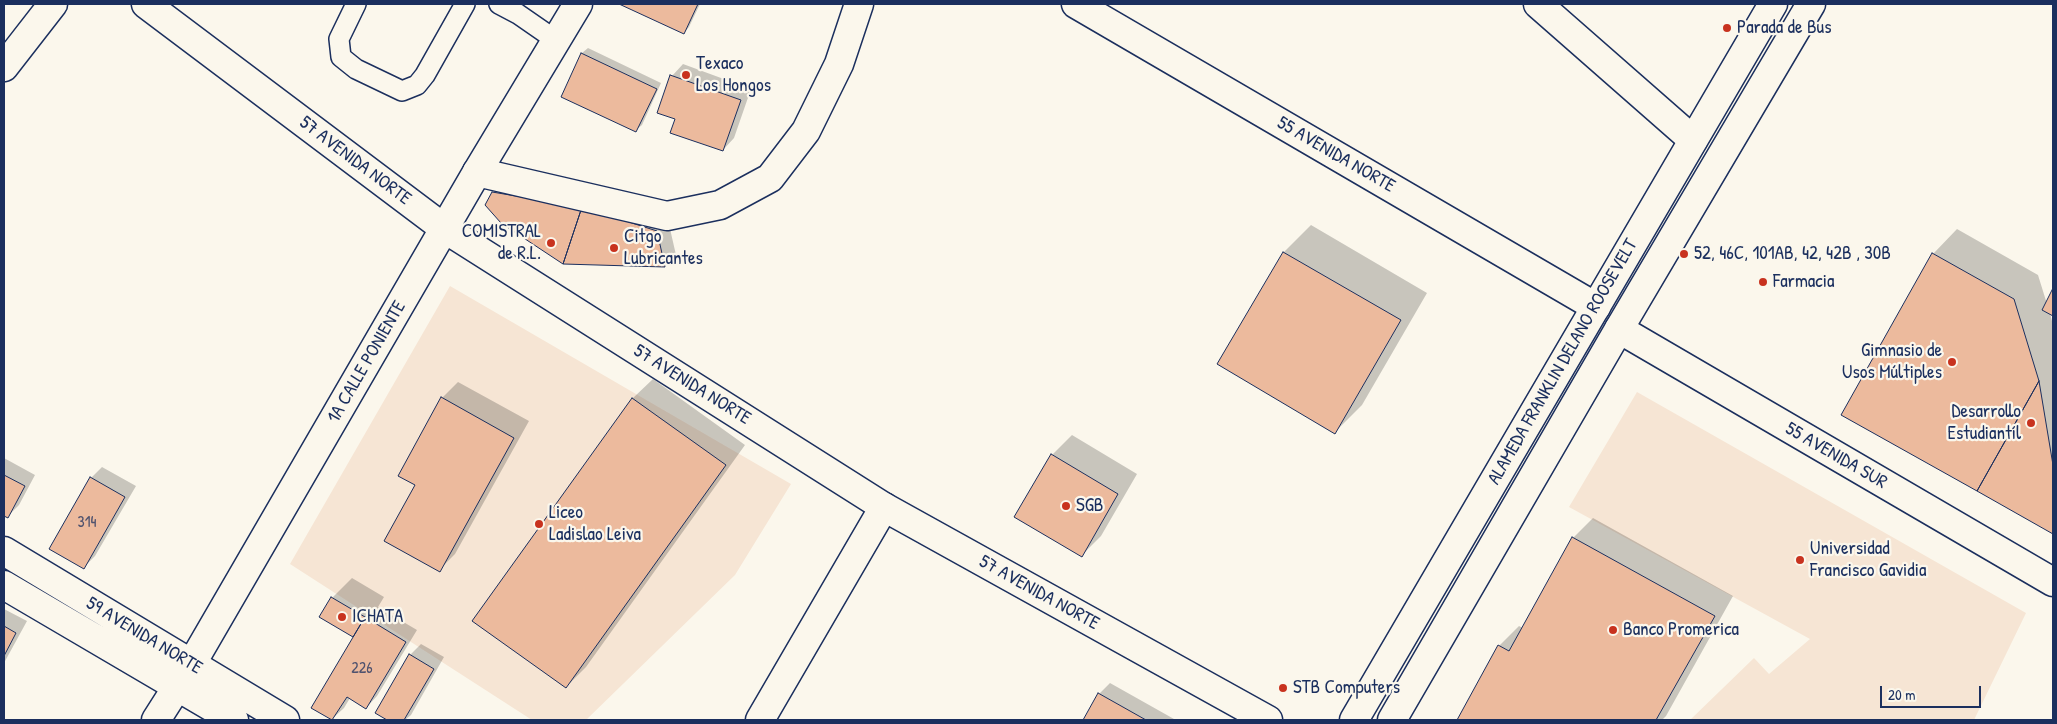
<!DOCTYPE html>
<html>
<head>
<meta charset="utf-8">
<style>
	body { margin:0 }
	#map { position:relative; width:2057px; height:724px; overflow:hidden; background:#fbf7ec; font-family:"Patrick Hand",sans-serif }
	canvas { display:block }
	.frame { position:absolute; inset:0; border:5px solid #1b2f5e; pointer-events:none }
	.scale { position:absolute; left:1880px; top:686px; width:101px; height:22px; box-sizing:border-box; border:2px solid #1b2f5e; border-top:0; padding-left:6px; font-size:15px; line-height:18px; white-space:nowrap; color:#1b2f5e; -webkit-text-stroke:4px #fbf7ec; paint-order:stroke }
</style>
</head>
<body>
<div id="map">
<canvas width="2057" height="724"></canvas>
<div class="frame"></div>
<div class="scale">20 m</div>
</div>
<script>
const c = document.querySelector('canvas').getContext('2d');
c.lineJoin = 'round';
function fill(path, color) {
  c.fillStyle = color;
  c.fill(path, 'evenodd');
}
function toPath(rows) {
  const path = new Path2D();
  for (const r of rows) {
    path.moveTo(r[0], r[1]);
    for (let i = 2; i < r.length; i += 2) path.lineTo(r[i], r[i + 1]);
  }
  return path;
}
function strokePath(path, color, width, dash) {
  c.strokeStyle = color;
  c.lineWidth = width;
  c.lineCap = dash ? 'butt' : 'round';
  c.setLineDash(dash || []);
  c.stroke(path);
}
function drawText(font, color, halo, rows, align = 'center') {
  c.font = font + ' "Patrick Hand",sans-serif';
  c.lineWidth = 4.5;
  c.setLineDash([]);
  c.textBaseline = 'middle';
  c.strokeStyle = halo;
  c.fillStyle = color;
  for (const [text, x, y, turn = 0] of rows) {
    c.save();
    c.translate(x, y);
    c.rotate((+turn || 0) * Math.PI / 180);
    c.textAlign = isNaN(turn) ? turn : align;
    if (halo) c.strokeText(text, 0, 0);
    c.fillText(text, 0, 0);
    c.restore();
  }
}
const built = toPath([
	[450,286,791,484,735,575,586,720,532,720,290,564],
	[1637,392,2026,613,1974,720,1690,720,1754,658,1769,674,1810,639,1569,507]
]);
const shadow = toPath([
	[622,4,700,4,689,27,684,33],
	[588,48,661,83,642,125,636,130,562,96,582,53],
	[683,64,751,89,734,138,723,150,677,118,672,76],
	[505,181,668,220,676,255,665,266,493,193],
	[1311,225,1427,293,1362,405,1335,432,1219,364,1284,252],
	[1957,229,2038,275,2047,304,2053,290,2053,315,2050,313,2053,325,2053,532,1843,415,1933,254],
	[653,379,745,445,586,667,566,687,474,620,633,398],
	[458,382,529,421,455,554,439,570,417,484,442,398],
	[1072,435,1137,474,1101,536,1082,555,1052,455],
	[4,458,35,475,19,505,7,517,4,515],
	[102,467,136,486,95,556,84,567,91,478],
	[1593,518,1733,596,1666,716,1662,720,1458,720,1499,646,1519,626,1523,628,1573,538],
	[352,578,384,597,378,607,417,630,377,696,366,708,350,698,344,708,332,719,313,708,355,637,321,617,332,598],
	[4,609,27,621,4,663],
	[421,644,444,657,411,715,405,720,389,720,376,713,410,655],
	[1110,683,1174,719,1174,720,1084,720,1099,694]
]);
const building = toPath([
	[619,4,698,4,684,34,619,4],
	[581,53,657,89,636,132,561,97,581,53],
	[670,75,741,100,723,151,670,133,675,119,657,113,670,75],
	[492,192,582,207,563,264,501,223,485,205,492,192],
	[582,207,657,231,665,267,563,264,582,207],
	[1283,252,1401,320,1335,434,1217,364,1283,252],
	[1932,253,2014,299,2039,381,1977,491,1841,415,1932,253],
	[2053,288,2053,316,2042,310,2053,288],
	[2039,381,2053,465,2053,534,1977,491,2039,381],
	[441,397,514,438,440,572,384,541,415,485,398,476,441,397],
	[632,398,726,465,566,688,472,621,632,398],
	[1051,454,1118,494,1082,557,1014,517,1051,454],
	[4,475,25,486,8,518,4,516,4,475],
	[90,477,125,497,84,569,49,549,90,477],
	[1572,537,1715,616,1656,720,1457,720,1498,645,1509,651,1572,537],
	[331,597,365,617,353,637,319,617,331,597],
	[365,617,406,642,366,709,347,697,332,720,311,708,365,617],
	[4,626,16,633,4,656,4,626],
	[409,654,434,669,404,720,387,720,375,713,409,654],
	[1098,693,1146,720,1083,720,1098,693]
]);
const lane = toPath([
	[356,4,339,39,341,57,356,69,402,91,417,85,425,75,465,4],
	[499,4,518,14,557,41]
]);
const street = toPath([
	[1076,4,1596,307],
	[1538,4,1693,140],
	[4,67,53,4],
	[477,172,667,216,720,205,770,178,806,131,839,64,859,4],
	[1619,329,2053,582],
	[760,720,884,507]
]);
const secondary = toPath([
	[146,4,445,229,884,507,1268,720],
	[4,551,285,720],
	[4,585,234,720],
	[156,720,191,665,477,172,578,4],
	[1354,720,1773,4],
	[1392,720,1619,329,1811,4]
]);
const markers = [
	[1727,28,5,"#c8321e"],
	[686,75,5,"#c8321e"],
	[551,243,5,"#c8321e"],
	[614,248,5,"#c8321e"],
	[1684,254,5,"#c8321e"],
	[1763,282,5,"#c8321e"],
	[1952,362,5,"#c8321e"],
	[2031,423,5,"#c8321e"],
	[1066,506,5,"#c8321e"],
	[539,524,5,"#c8321e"],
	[1800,560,5,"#c8321e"],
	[342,617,5,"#c8321e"],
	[1613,630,5,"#c8321e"],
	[1283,688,5,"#c8321e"]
];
const numberNames = [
	["314",87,523],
	["226",362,669]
];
const poiNames = [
	["Parada de Bus",1737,28],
	["Texaco",696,64],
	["Los Hongos",696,86],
	["COMISTRAL",541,232,"right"],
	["de R.L.",541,254,"right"],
	["Citgo",624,237],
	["Lubricantes",624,259],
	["52, 46C, 101AB, 42, 42B , 30B",1694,254],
	["Farmacia",1773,282],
	["Gimnasio de",1942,351,"right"],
	["Usos Múltiples",1942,373,"right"],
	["Desarrollo",2021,412,"right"],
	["Estudiantíl",2021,434,"right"],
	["SGB",1076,506],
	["Liceo",549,513],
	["Ladislao Leiva",549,535],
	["Universidad",1810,549],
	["Francisco Gavidia",1810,571],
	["ICHATA",352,617],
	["Banco Promerica",1623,630],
	["STB Computers",1293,688]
];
const streetNames = [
	["55 AVENIDA NORTE",1336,155,30],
	["57 AVENIDA NORTE",355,161,37],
	["1A CALLE PONIENTE",367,362,-60],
	["ALAMEDA FRANKLIN DELANO ROOSEVELT",1563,362,-60],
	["57 AVENIDA NORTE",692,385,32],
	["55 AVENIDA SUR",1836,456,30],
	["57 AVENIDA NORTE",1039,593,29],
	["59 AVENIDA NORTE",144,636,31]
];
fill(built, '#f6e5d4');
fill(shadow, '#0003');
fill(building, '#ecba9d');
strokePath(building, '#1b2f5e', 1);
strokePath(lane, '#1b2f5e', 22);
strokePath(street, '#1b2f5e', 31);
strokePath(secondary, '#1b2f5e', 31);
strokePath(lane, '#fbf7ec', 19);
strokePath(street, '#fbf7ec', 28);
strokePath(secondary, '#fbf7ec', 28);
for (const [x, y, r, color] of markers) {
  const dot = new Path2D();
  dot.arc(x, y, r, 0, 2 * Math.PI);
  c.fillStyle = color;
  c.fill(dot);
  strokePath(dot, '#fbf7ec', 2);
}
drawText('16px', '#4f526e', null, numberNames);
drawText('19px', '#1b2f5e', '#fbf7ec', poiNames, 'left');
drawText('19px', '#1b2f5e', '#fbf7ec', streetNames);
</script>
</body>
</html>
